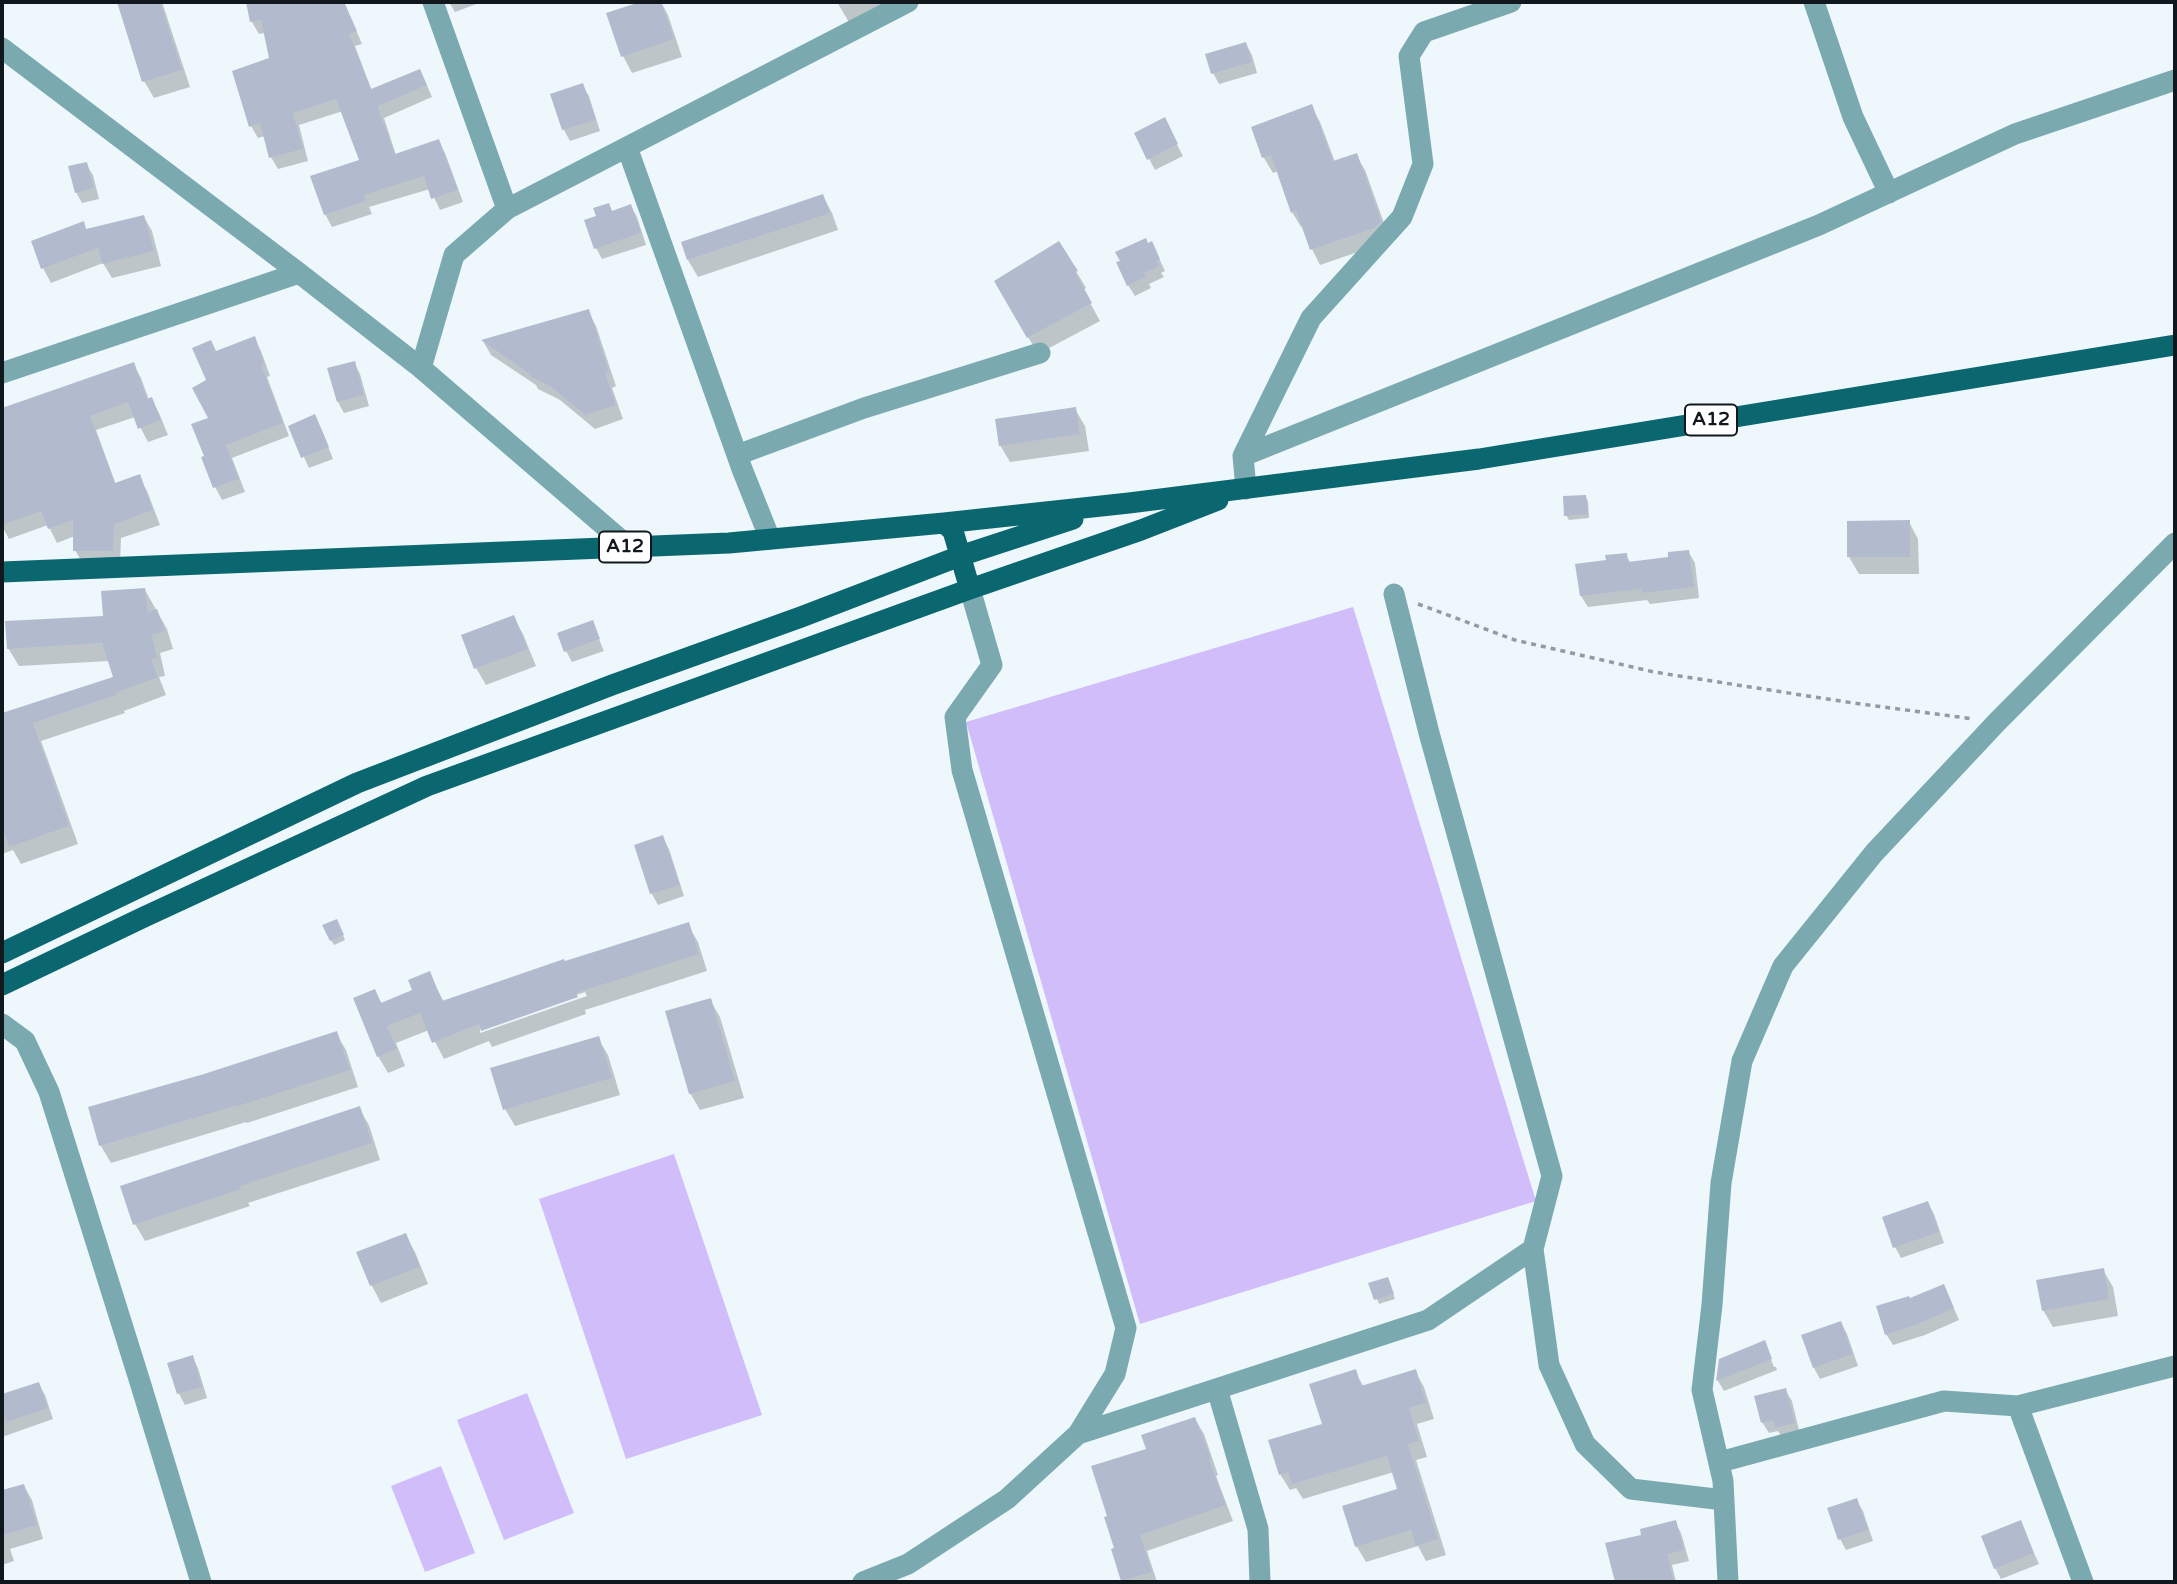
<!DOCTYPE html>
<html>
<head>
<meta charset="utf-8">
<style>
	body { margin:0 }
	#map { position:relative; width:2177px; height:1584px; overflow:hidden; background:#eef7fc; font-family:"Varela Round",sans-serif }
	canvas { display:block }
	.frame { position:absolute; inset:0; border:4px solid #11181d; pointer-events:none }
</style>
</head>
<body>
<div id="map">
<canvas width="2177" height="1584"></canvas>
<div class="frame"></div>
</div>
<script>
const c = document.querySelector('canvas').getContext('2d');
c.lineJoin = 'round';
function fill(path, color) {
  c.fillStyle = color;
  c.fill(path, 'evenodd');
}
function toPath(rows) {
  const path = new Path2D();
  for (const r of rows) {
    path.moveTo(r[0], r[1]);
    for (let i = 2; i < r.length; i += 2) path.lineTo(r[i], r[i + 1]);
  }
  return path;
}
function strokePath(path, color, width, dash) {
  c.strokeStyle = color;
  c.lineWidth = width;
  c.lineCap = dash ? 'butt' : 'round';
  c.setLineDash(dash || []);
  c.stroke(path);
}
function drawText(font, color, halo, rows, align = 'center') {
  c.font = font + ' "Varela Round",sans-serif';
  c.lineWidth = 5;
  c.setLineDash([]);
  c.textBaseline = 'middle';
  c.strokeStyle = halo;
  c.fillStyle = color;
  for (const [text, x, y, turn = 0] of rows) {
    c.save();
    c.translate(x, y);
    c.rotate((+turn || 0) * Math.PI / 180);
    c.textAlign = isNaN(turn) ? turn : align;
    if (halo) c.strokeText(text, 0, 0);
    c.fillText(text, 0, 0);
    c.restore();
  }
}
const green = toPath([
	[1353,607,1536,1201,1140,1324,966,722],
	[674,1154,762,1415,626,1459,539,1199],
	[527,1393,574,1513,504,1540,457,1420],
	[441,1466,475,1553,425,1572,391,1486]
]);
const shadow = toPath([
	[118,2,162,2,190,87,154,98,144,81],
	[258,2,344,2,362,44,355,46,372,91,426,83,432,97,384,118,396,155,438,141,445,153,463,202,440,210,430,189,369,207,372,214,332,227,325,214,361,161,343,111,299,125,308,161,278,169,271,157,265,136,258,138,251,126,271,59,265,33,259,34,252,22,248,4],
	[449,2,482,2,455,12],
	[645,2,661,2,668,15,682,57,632,73,623,56,608,14],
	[837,2,888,2,850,24],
	[1246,44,1252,55,1257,73,1219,84,1213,73],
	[582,85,589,96,600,131,570,141,564,130,553,95],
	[1311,106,1320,122,1335,162,1356,155,1365,170,1389,237,1384,243,1320,265,1312,249,1304,226,1301,227,1292,212,1278,171,1273,173,1264,158,1253,128],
	[1170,131,1183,156,1155,170,1136,134],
	[86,164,93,175,99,199,82,203,76,192],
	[823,196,832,213,838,230,698,277,688,260,683,243],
	[631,206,637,217,646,245,602,259,596,248,612,212],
	[144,217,152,231,161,266,112,278,103,263,51,283,43,268,33,242],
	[1157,254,1165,271,1161,273,1164,277,1149,284,1151,288,1135,296,1128,285],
	[1076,271,1086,288,1083,290,1100,321,1038,354,996,282],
	[588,311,596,326,616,386,612,388,623,419,595,429,560,400,538,389,536,385,491,355,483,341],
	[254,338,261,351,270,376,267,377,289,436,232,458,245,492,222,500,215,487,206,457,210,419,208,381,216,352],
	[354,363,360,374,369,406,344,413,338,402],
	[133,364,141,378,149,400,151,399,159,413,168,435,148,442,135,417,96,430,116,485,139,477,147,491,160,525,121,538,120,565,83,564,75,550,75,536,57,543,48,525,9,539,2,526,2,410],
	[1075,409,1085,426,1089,451,1010,462,1000,445],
	[290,427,321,428,333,459,309,468],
	[1585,496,1588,501,1589,518,1569,520,1566,515],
	[1909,522,1918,539,1919,574,1859,574,1849,557],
	[1688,551,1695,563,1699,598,1650,604,1647,600,1588,607,1581,596,1577,566,1608,562,1626,555,1631,564,1670,559],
	[145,590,167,629,173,649,160,653,165,676,159,677,166,695,124,711,125,713,41,741,78,844,21,864,13,850,2,854,2,715,115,678,109,661,19,666,8,648,105,618],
	[513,617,523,634,536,666,486,685,476,668],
	[592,623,604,651,572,662,566,651],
	[663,838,669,849,684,896,658,905,652,894,636,846],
	[688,925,698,942,707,971,585,1010,586,1014,492,1047,489,1041,444,1059,429,1030,396,1043,405,1066,388,1073,378,1056,375,991,382,1004,415,991,429,973,444,1002],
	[585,992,587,996,480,1033,480,1029],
	[339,926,345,940,334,945,331,940],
	[710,1000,720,1017,744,1098,700,1110,690,1093],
	[336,1033,346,1050,358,1087,247,1123,246,1122,111,1163,101,1146,90,1108,204,1075],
	[598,1038,608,1055,620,1095,515,1126,505,1109],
	[359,1108,369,1125,380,1160,248,1203,250,1206,145,1241,135,1224],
	[1928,1203,1934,1214,1944,1243,1901,1258,1895,1247],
	[405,1235,415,1252,428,1284,381,1303,372,1286,359,1253],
	[2103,1270,2113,1287,2118,1316,2053,1327,2043,1310],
	[1371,1284,1390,1284,1395,1299,1379,1304],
	[1949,1297,1959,1320,1925,1335,1893,1345,1886,1334,1910,1300],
	[1841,1323,1847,1334,1858,1366,1820,1379,1814,1368,1803,1336],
	[1764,1342,1774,1367,1776,1367,1777,1370,1724,1391,1718,1381,1720,1360],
	[192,1357,198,1368,207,1398,185,1405,179,1394,169,1364],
	[1415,1371,1424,1387,1434,1419,1417,1424,1427,1457,1416,1460,1446,1555,1426,1561,1418,1546,1366,1562,1357,1547,1344,1507,1399,1490,1394,1472,1303,1499,1296,1488,1290,1490,1280,1474,1324,1425,1355,1372,1364,1387],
	[39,1384,45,1395,53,1419,2,1437,2,1396],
	[1785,1390,1792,1401,1800,1434,1783,1439,1778,1431,1769,1433,1762,1422],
	[1195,1419,1204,1434,1218,1475,1216,1476,1233,1521,1147,1551,1157,1582,1124,1582,1113,1550,1116,1549,1148,1450],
	[24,1486,32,1500,43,1539,10,1549,14,1561,2,1565,4,1582,2,1582,2,1492],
	[1856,1500,1863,1511,1873,1541,1846,1550,1840,1539],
	[1675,1522,1681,1533,1689,1561,1672,1565,1676,1582,1619,1582,1615,1576,1643,1536],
	[2020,1522,2039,1564,2001,1579,1995,1568]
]);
const building = toPath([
	[117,2,160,2,182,70,142,82],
	[246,2,344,2,357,31,349,34,371,89,420,69,427,85,378,106,378,108,395,154,439,139,458,190,431,199,424,176,364,195,366,201,324,215,310,176,359,160,336,99,293,113,303,149,269,158,260,123,249,127,232,71,269,58,261,20,250,22],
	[640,2,661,2,674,39,621,57,606,13],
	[1246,42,1252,62,1211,74,1205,54],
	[583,83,596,120,562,130,550,94],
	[1312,104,1333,161,1357,153,1381,221,1375,228,1310,250,1296,210,1291,213,1271,155,1262,158,1251,127],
	[1165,117,1178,144,1147,160,1134,133],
	[87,162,94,188,75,193,68,166],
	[823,194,830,213,687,260,681,242],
	[609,203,612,211,631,204,641,233,594,249,584,220,596,216,593,208],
	[144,215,154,251,102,264,98,248,41,269,31,241,84,221,86,229],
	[1146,238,1148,243,1152,241,1160,259,1157,261,1159,266,1144,273,1146,277,1127,286,1116,262,1120,261,1115,252],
	[1059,241,1078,271,1075,272,1092,303,1027,338,994,281],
	[589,309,609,372,605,373,616,405,585,415,550,386,528,375,530,374,481,340],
	[255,336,264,363,261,364,283,423,226,445,239,479,213,488,201,457,204,456,191,424,208,418,192,388,206,380,192,348,211,340,216,351],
	[355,361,364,395,337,402,327,368],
	[134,362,147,399,152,397,161,420,138,429,128,402,90,416,115,483,140,474,153,510,114,524,113,551,73,551,73,520,48,529,41,511,2,525,2,408],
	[1076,407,1080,434,999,446,995,419],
	[315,414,329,447,301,458,288,426],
	[1586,495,1588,514,1564,516,1563,496],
	[1910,520,1910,557,1847,557,1847,521],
	[1689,550,1694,587,1642,593,1641,589,1580,596,1575,564,1606,560,1605,555,1627,553,1628,562,1668,557,1668,552],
	[145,588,148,612,157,609,165,631,152,635,157,658,151,659,158,677,115,693,116,695,33,723,69,826,9,847,2,826,2,713,113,677,102,643,7,649,5,621,103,616,101,591],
	[514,615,528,649,474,669,461,635],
	[593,620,600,639,564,652,557,633],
	[663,835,680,885,650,894,634,845],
	[337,919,344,935,330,941,322,925],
	[689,922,699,954,576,993,578,997,481,1031,479,1024,432,1043,420,1013,387,1026,397,1049,377,1057,353,998,375,989,381,1003,412,990,408,980,430,971,442,1001,564,959,565,961],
	[711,998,735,1081,689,1094,665,1011],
	[337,1031,350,1070,235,1107,235,1106,99,1146,88,1107,204,1074],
	[599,1036,612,1078,503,1110,490,1068],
	[360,1106,372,1143,240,1186,241,1189,133,1225,120,1186],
	[1928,1201,1939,1232,1893,1248,1882,1217],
	[406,1233,420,1267,370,1286,356,1252],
	[2104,1268,2109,1299,2042,1311,2036,1280],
	[1388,1277,1394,1294,1374,1300,1368,1283],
	[1944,1284,1954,1308,1918,1324,1885,1335,1876,1306,1909,1296,1910,1298],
	[1841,1321,1853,1354,1813,1368,1801,1335],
	[1765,1340,1772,1359,1716,1381,1719,1359],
	[193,1355,202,1387,177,1394,167,1363],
	[1356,1369,1361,1386,1416,1369,1426,1403,1409,1408,1419,1441,1408,1444,1438,1539,1416,1546,1411,1530,1355,1547,1342,1506,1397,1489,1387,1456,1292,1484,1288,1472,1279,1475,1268,1440,1322,1424,1309,1384],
	[39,1382,48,1408,6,1422,2,1409,2,1394],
	[1786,1388,1795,1423,1775,1428,1773,1420,1761,1423,1754,1396],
	[1195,1417,1211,1459,1209,1460,1226,1505,1140,1535,1152,1572,1121,1581,1111,1549,1114,1548,1104,1517,1107,1516,1091,1466,1146,1449,1141,1435],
	[24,1484,37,1525,2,1535,2,1490],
	[1857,1498,1868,1530,1838,1540,1827,1508],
	[1676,1520,1684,1550,1667,1554,1674,1582,1615,1582,1605,1543,1641,1535,1640,1529],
	[2021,1520,2034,1553,1994,1569,1981,1536]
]);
const path = toPath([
	[1418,604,1515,640,1654,672,1853,703,1974,719]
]);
const minor = toPath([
	[433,2,507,209],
	[1814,2,1853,117,1889,193],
	[2,48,299,273,421,368,629,547],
	[627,147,742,469,770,539],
	[421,368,454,255,507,209,908,2],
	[2,373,299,273],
	[737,455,864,408,1040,353],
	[1243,456,1311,318,1402,217,1423,164,1409,56,1424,32,1511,2],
	[1246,489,1243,456,1819,225,2015,134,2175,80],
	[1394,594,1429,733,1552,1176,1533,1249,1549,1365,1585,1444,1631,1489,1724,1500],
	[2,1024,25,1041,49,1092,140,1382,201,1582],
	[1217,1389,1258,1529,1260,1582],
	[2018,1406,2083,1582],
	[1078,1434,1428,1320,1533,1249],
	[1720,1462,1944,1401,2018,1406,2175,1366],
	[863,1582,908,1564,1007,1499,1078,1434,1115,1374,1126,1328,962,770,955,717,992,665,970,589],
	[1728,1582,1723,1481,1702,1390,1712,1305,1721,1183,1742,1061,1783,966,1874,853,1997,722,2175,543]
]);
const major = toPath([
	[944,523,953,531,970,589],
	[2,572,729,543,944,523,1129,503,1479,459,2175,345],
	[2,953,357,783,612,685,801,617,960,556,1073,519],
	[2,985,144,917,427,786,970,589,1141,530,1218,500]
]);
const shields = [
	[1711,420,52],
	[625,547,52]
];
const shieldNames = [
	["A12",1711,420],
	["A12",625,547]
];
fill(green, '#d0bdfa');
fill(shadow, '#0003');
fill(building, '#b2bbce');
strokePath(path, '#939ba0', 3.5, [5, 5]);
strokePath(minor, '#7aaaaf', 21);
strokePath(major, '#0b676f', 21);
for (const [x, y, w] of shields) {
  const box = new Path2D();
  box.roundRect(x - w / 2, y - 15.5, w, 31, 5);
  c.fillStyle = '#fff';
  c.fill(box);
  strokePath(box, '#11181d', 2);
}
drawText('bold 19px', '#11181d', null, shieldNames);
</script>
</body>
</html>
